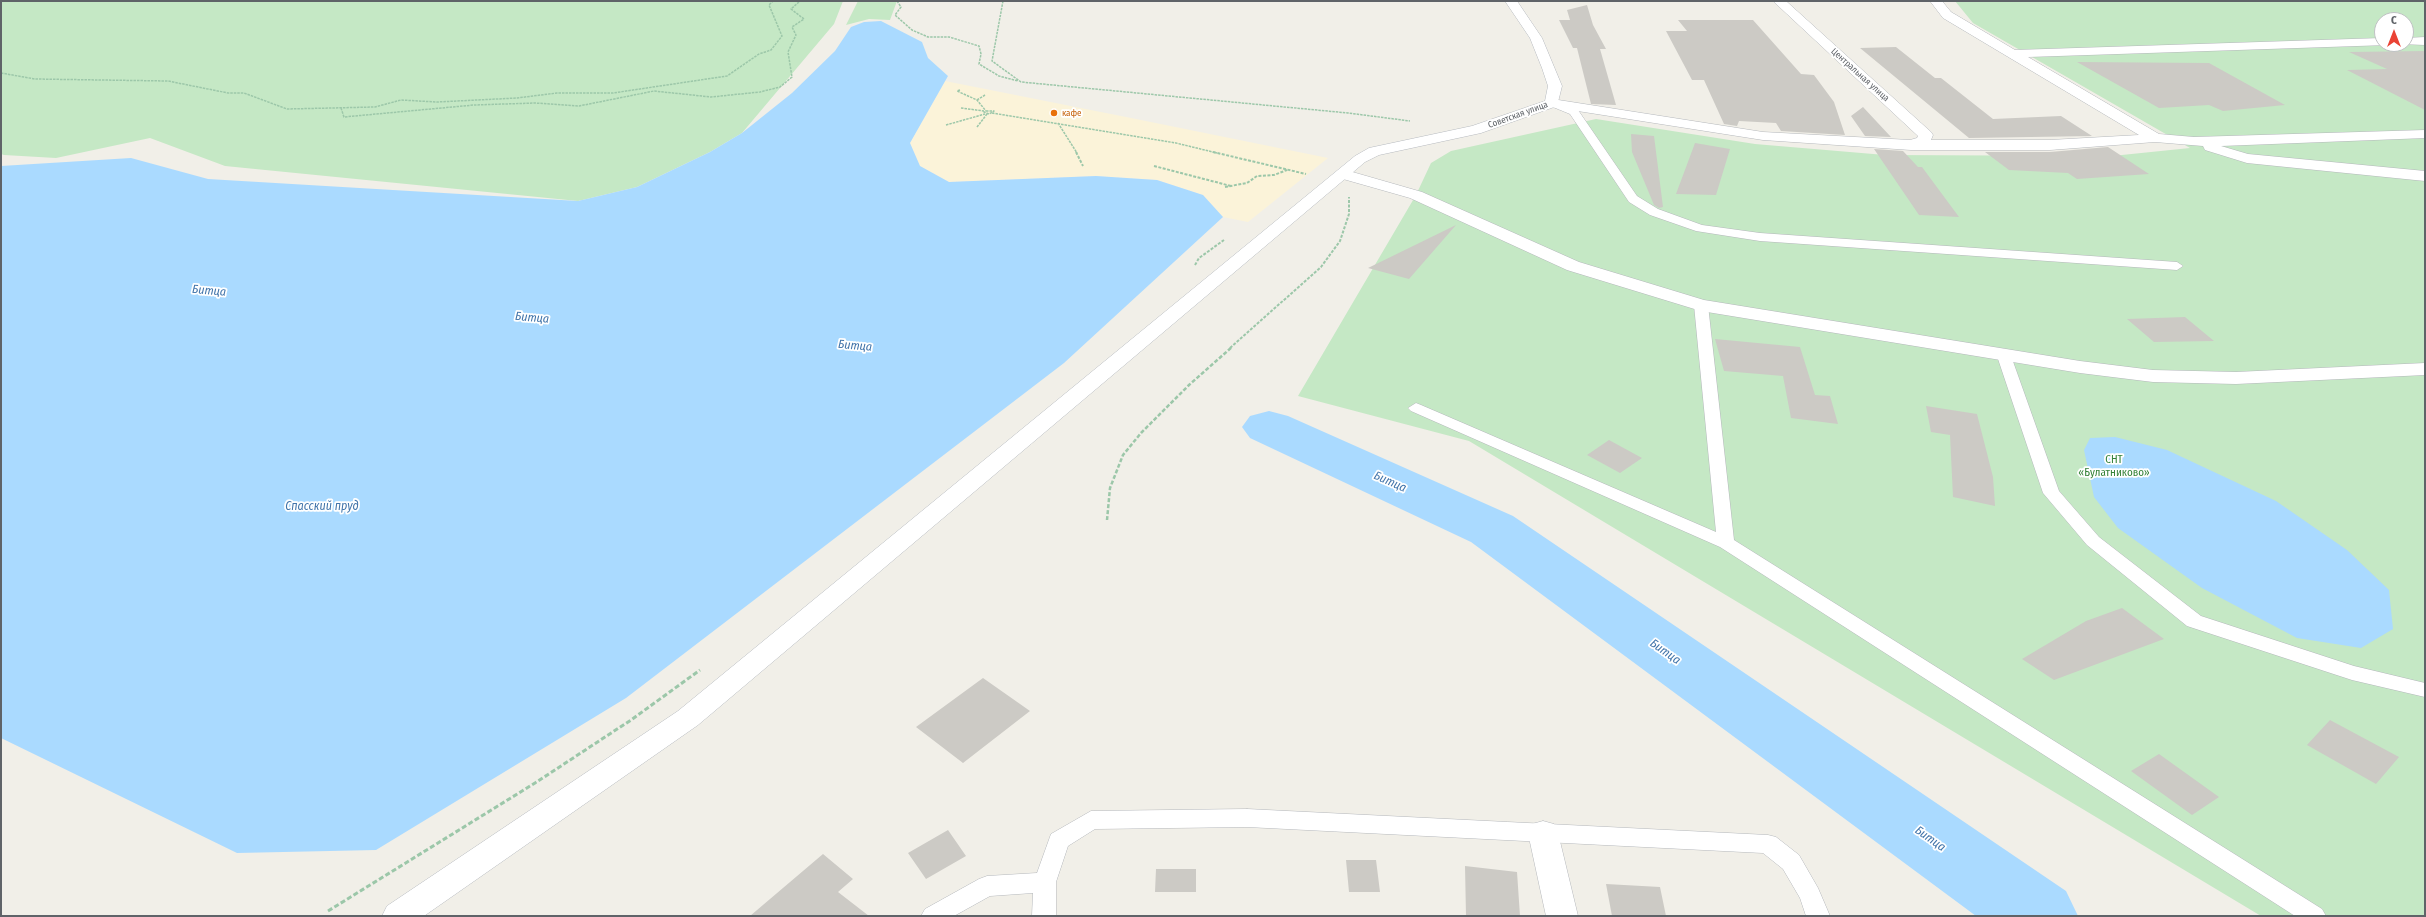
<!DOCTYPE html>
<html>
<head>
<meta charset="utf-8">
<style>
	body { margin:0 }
	#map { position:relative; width:2426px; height:917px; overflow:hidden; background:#f1efe8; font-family:"Fira Sans Condensed",sans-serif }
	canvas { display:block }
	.frame { position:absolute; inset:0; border:2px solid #5f6368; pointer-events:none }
	.north { position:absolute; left:2374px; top:12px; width:40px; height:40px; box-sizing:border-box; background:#fff; border:1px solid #bfc1c3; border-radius:50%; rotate:0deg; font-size:11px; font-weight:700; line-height:16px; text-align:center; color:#5f6368 }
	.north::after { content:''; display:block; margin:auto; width:14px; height:18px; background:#ea4335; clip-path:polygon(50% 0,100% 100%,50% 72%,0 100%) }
</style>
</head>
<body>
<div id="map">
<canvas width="2426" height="917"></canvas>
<div class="frame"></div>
<div class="north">С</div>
</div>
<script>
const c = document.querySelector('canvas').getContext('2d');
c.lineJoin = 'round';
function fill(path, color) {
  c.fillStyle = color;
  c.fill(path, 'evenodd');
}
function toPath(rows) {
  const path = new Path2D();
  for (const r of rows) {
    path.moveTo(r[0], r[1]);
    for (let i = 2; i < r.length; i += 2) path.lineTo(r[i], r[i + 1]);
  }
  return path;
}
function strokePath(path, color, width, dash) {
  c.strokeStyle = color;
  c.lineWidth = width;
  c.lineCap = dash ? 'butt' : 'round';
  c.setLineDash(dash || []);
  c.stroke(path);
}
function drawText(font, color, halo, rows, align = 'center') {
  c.font = font + ' "Fira Sans Condensed",sans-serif';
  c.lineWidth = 3.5;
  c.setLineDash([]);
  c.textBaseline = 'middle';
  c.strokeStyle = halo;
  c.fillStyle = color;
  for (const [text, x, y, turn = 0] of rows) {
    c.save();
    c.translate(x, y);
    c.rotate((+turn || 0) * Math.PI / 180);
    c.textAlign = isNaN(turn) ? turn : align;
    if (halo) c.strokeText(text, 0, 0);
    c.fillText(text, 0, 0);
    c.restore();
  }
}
const green = toPath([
	[1,1,843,1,834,24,742,133,710,152,637,187,578,201,225,166,150,138,56,158,4,155,1,154],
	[858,1,897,1,890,20,869,19,846,25],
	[1955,1,2425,1,2425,916,2261,916,1469,441,1298,396,1416,195,1431,163,1451,151,1596,119,1755,144,1885,155,2112,156,2190,148,1973,23],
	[2382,20,2406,20,2406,44,2382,44]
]);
const sand = toPath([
	[945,81,1136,119,1328,158,1248,222,1223,217,1203,195,1157,180,1096,176,949,182,920,166,910,143]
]);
const water = toPath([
	[881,21,922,42,928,58,948,76,910,143,920,166,949,182,1096,176,1157,180,1203,195,1223,217,1064,363,626,698,376,850,237,853,1,738,1,166,131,158,208,179,578,201,637,187,710,152,742,133,792,93,835,51,851,27,864,22],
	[2115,437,2167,450,2276,501,2347,550,2389,590,2393,629,2361,648,2297,638,2202,588,2118,528,2094,497,2084,450,2090,438]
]);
const river = toPath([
	[1269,411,1288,416,1513,516,2066,891,2078,916,1976,916,1471,542,1250,438,1242,427,1250,416,1269,411]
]);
const building = toPath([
	[1587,5,1593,25,1606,49,1600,49,1616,105,1591,104,1577,48,1573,48,1559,20,1570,20,1567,10],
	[1678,20,1753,20,1801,74,1814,75,1834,102,1845,135,1781,131,1776,123,1739,121,1737,126,1724,124,1704,80,1692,80,1666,31,1687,31],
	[1896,47,1935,78,1941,78,1993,119,2061,116,2092,136,1969,138,1860,48],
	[2425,51,2425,110,2347,70,2387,69,2349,52],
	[2077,62,2209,63,2285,105,2223,111,2209,105,2159,108],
	[1863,107,1891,137,1865,136,1851,116],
	[1631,134,1654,136,1663,207,1659,208,1654,205,1632,152],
	[1695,143,1730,149,1716,195,1676,194],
	[2108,147,2149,174,2077,179,2068,173,2009,170,1985,152,2050,152],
	[1874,149,1903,151,1918,167,1922,167,1959,217,1919,215],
	[1456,225,1409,279,1368,268],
	[2185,317,2214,341,2154,342,2127,319],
	[1715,339,1800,347,1815,395,1830,396,1838,424,1791,418,1783,376,1724,371],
	[1926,406,1977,414,1993,477,1995,506,1953,497,1950,435,1931,432],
	[1609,440,1642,458,1620,473,1587,455],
	[2122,608,2164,639,2054,680,2022,659,2086,621],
	[983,678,1030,711,963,763,916,727],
	[2330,720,2399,757,2376,784,2307,745],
	[2159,754,2219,797,2192,815,2131,771],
	[948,830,966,856,926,879,908,853],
	[823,854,853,879,838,892,869,916,750,916],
	[1346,860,1376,860,1380,892,1349,892],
	[1465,866,1517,872,1520,916,1466,916],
	[1156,869,1196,869,1196,892,1155,892],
	[1606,884,1660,887,1666,916,1612,916]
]);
const pathFar3 = toPath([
	[897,1,901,7,895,15,912,30,928,37,949,37,979,46,981,54,979,64,999,76,1018,81],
	[1003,1,992,61,1021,82,1348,113,1410,121],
	[1,73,35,79,168,81,228,93,244,93,287,109,375,107,401,100,437,102,517,98,557,93,613,93,727,76,759,54,771,50,782,36,769,5,773,1],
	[960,90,957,91,977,100,986,111],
	[977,100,985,95],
	[341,108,344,117,474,105,535,103,579,106,654,91,711,97,760,92,780,87,792,77,788,52,796,35,792,27,804,19,791,9,800,1],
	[961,108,984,111],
	[986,111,994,111,989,114,984,112,986,111],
	[992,113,1176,143,1217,153],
	[1058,123,1077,153],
	[946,125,985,114],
	[977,127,987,114]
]);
const pathFar2 = toPath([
	[1076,152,1083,166],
	[1213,152,1306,174],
	[1154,166,1231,186],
	[1225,187,1247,183,1257,176,1274,175,1287,170],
	[1195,265,1199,258,1224,240],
	[1230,348,1321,267,1340,241,1349,214,1349,197]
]);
const pathFar1 = toPath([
	[1107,520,1110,488,1123,455,1141,433,1189,385,1232,347]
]);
const path = toPath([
	[328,911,535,783,631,720,700,670]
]);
const lane = toPath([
	[1552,100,1578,110,1637,196,1658,209,1702,225,1760,233,2177,262,2183,266,2177,270,1760,241,1696,231,1650,215,1629,202,1570,114,1548,105,1547,103,1552,100],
	[1701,301,1708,305,1734,540,2322,909,2326,916,2295,916,1720,547,1411,411,1408,408,1416,403,1421,405,1716,532,1694,305,1701,301],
	[2003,349,2010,353,2059,491,2099,537,2201,616,2354,666,2425,683,2425,697,2352,680,2187,626,2087,545,2043,493,1996,353,2003,349],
	[1247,809,1768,835,1776,837,1799,855,1818,888,1830,916,1806,916,1800,898,1783,869,1763,853,1247,827,1095,829,1068,846,1056,882,1056,916,1032,916,1033,893,990,896,954,916,921,916,925,909,979,879,987,876,1037,873,1051,834,1091,811,1247,809]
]);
const street = toPath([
	[1773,1,1786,1,1931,132,1933,135,1931,140,2050,140,2139,135,1943,18,1930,1,1942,1,1951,12,2015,50,2382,38,2382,44,2387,45,2028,57,2159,134,2194,137,2425,130,2425,138,2221,146,2248,154,2425,171,2425,181,2247,163,2205,150,2203,146,2155,142,2050,150,1911,150,1763,140,1552,107,1545,103,1552,99,1763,132,1910,140,1917,138,1918,136,1773,1],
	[2425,37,2425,45,2401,44,2406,44,2406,38,2425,37],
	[1342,169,1422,192,1579,262,1704,300,2080,361,2153,370,2236,372,2425,363,2425,375,2236,384,2153,382,2080,373,1701,311,1567,270,1410,198,1336,177,1334,174,1342,169],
	[1543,821,1554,824,1558,833,1578,916,1546,916,1528,833,1532,824,1543,821]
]);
const secondary = toPath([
	[1505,1,1517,1,1542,38,1562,86,1557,106,1481,133,1379,155,1365,162,698,725,424,916,382,916,387,906,678,711,1355,156,1369,148,1472,126,1545,101,1548,86,1542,68,1530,38,1505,1]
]);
const markers = [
	[1054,113,4,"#e8710a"]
];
const farStreetnames = [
	["Центральная улица",1860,75,42],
	["Советская улица",1518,115,-20]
];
const farFoodnames = [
	["кафе",1062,113]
];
const parkNames = [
	["СНТ",2114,460],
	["«Булатниково»",2114,473]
];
const waterNames = [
	["Битца",209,291,5],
	["Битца",532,318,5],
	["Битца",855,346,5],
	["Битца",1390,482,24],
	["Спасский пруд",322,507],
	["Битца",1665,652,35],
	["Битца",1930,839,35]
];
fill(green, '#c5e8c5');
fill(sand, '#fbf3d9');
fill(water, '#aadaff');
fill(river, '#aadaff');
fill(building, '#cccac5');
strokePath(lane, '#b5b8bc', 1);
strokePath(street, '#b5b8bc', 1);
strokePath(secondary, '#b6babf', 1);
strokePath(pathFar3, '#9cc7a9', 1.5, [2.5, 1]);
strokePath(pathFar2, '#9cc7a9', 2, [3, 1.5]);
strokePath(pathFar1, '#9cc7a9', 2.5, [4, 2]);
strokePath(path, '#9cc7a9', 3, [5, 2.5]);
fill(lane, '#fff');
fill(street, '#fff');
fill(secondary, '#fff');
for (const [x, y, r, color] of markers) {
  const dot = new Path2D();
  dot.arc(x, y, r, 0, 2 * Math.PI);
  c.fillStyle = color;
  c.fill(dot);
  strokePath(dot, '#fff', 1.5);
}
drawText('9px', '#5f6368', '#fff', farStreetnames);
drawText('9px', '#c56008', '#fff', farFoodnames, 'left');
drawText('11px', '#348238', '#fff', parkNames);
drawText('italic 12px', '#4174aa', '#fff', waterNames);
</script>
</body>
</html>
